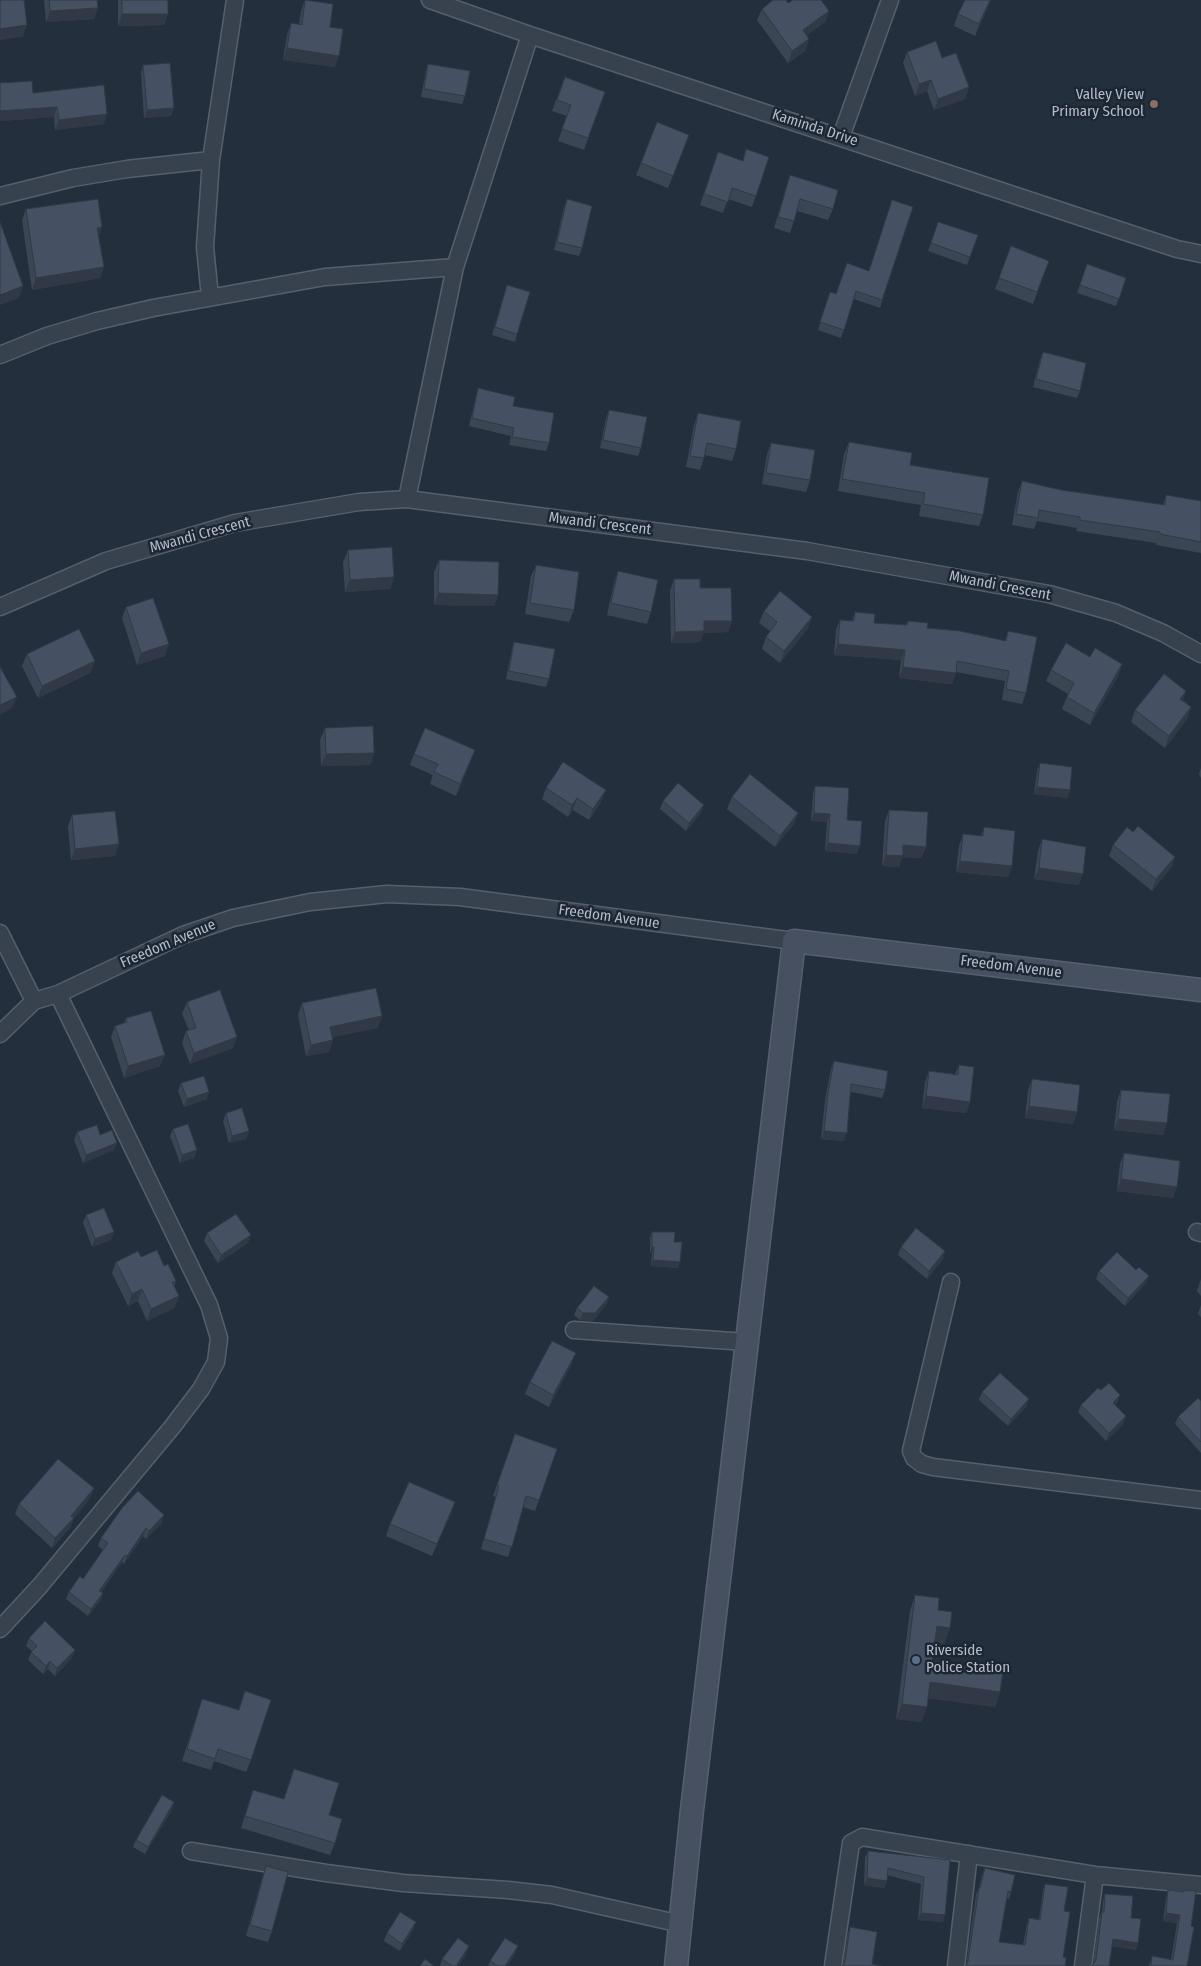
<!DOCTYPE html>
<html>
<head>
<meta charset="utf-8">
<style>
	body { margin:0 }
	canvas { display:block; background:#242f3e }
</style>
</head>
<body>
<canvas width="1201" height="1966"></canvas>
<script>
const c = document.querySelector('canvas').getContext('2d');
c.lineJoin = 'round';
function toPath(rows) {
  const path = new Path2D();
  for (const r of rows) {
    path.moveTo(r[0], r[1]);
    for (let i = 2; i < r.length; i += 2) path.lineTo(r[i], r[i + 1]);
  }
  return path;
}
function strokePath(path, color, width, dash) {
  c.strokeStyle = color;
  c.lineWidth = width;
  c.lineCap = dash ? 'butt' : 'round';
  c.setLineDash(dash || []);
  c.stroke(path);
}
function fill(path, color) {
  c.fillStyle = color;
  c.fill(path, 'evenodd');
}
function drawText(font, color, halo, rows, align = 'center') {
  c.font = font + ' "Fira Sans Condensed",sans-serif';
  c.lineWidth = 5;
  c.setLineDash([]);
  c.textBaseline = 'middle';
  c.strokeStyle = halo;
  c.fillStyle = color;
  for (const [text, x, y, turn = 0] of rows) {
    c.save();
    c.translate(x, y);
    c.rotate((+turn || 0) * Math.PI / 180);
    c.textAlign = isNaN(turn) ? turn : align;
    if (halo) c.strokeText(text, 0, 0);
    c.fillText(text, 0, 0);
    c.restore();
  }
}
const minor = toPath([
	[430,0,530,35,1177,249,1201,254],
	[841,137,890,0],
	[0,196,73,178,127,169,211,160,235,0],
	[210,297,205,247,211,160],
	[0,355,47,336,97,321,153,308,325,277,455,267],
	[407,499,455,267,530,35],
	[0,607,106,561,235,523,359,502,407,499,807,551,1049,594,1116,613,1163,633,1201,654],
	[0,933,34,1001],
	[0,1034,34,1001,58,994,183,935,233,918,310,902,387,894,460,897,794,941],
	[1197,1232,1201,1233],
	[951,1282,911,1451,914,1458,922,1464,933,1467,1201,1500],
	[574,1330,746,1342],
	[0,1629,39,1587,173,1426,201,1389,216,1362,219,1338,209,1305,58,994],
	[191,1851,326,1873,403,1883,508,1890,552,1895,681,1924],
	[833,1966,851,1843,862,1837,1095,1875,1201,1885],
	[956,1966,969,1854],
	[1083,1966,1095,1875]
]);
const secondary = toPath([
	[676,1966,692,1810,794,941,1201,990]
]);
const wall = toPath([
	[44,0,97,0,94,19,46,22],
	[118,0,168,0,168,14,164,25,118,26],
	[305,0,330,27,335,67,283,60,287,35,291,23,299,24,301,11],
	[991,0,975,36,954,26,958,14],
	[788,3,829,11,825,22,807,35,809,39,805,51,788,63,757,20,762,9],
	[907,52,942,58,969,87,965,99,934,110,927,91,915,96,903,63],
	[428,64,465,96,462,104,421,97,426,71],
	[143,65,171,116,144,118,141,73],
	[565,77,605,92,584,150,558,141,567,116,552,111],
	[0,83,33,93,104,124,55,130,54,117,0,121],
	[685,146,668,188,636,175,641,163],
	[718,152,742,161,769,157,752,207,728,199,723,213,700,205],
	[790,175,833,209,828,220,797,211,790,233,774,228],
	[567,199,582,248,579,256,554,250,564,207],
	[892,200,913,207,880,308,854,299,841,338,818,330,830,292,836,293,869,271],
	[26,209,99,237,104,267,100,278,32,290,22,220],
	[938,222,978,235,967,265,928,251],
	[1011,246,1049,261,1033,304,995,289],
	[1087,264,1126,278,1116,306,1077,293],
	[507,285,517,334,515,342,492,335],
	[1043,352,1080,391,1077,398,1033,387,1040,360],
	[478,388,549,443,546,451,509,445,511,436,469,426,476,396],
	[609,410,641,448,638,456,600,448,606,418],
	[698,413,736,449,732,461,705,455,700,470,686,467,694,425],
	[849,442,983,515,979,526,919,516,921,505,838,491,844,454],
	[771,443,810,480,806,492,762,484,767,454],
	[1022,481,1061,490,1163,505,1166,495,1201,501,1201,553,1156,545,1156,543,1076,531,1077,528,1037,521,1034,529,1012,525,1018,492],
	[348,550,394,577,390,589,345,592,343,562],
	[439,560,498,595,494,606,434,605,434,572],
	[536,565,574,610,569,622,525,614,531,576],
	[618,571,651,612,647,624,607,615,614,583],
	[674,579,700,588,732,621,728,632,704,633,700,642,671,643,670,591],
	[126,607,165,656,137,665,122,618],
	[764,611,812,617,808,628,780,663,762,649,766,637,770,631,759,623],
	[855,612,874,623,906,625,908,621,927,628,1005,641,1008,631,1026,693,1022,704,1002,700,1005,681,956,672,952,684,899,678,901,660,834,655,836,630,840,620,852,621],
	[514,642,549,679,546,687,506,679,512,649],
	[27,654,95,661,90,673,38,698,22,666],
	[1090,657,1122,664,1118,676,1090,725,1062,709,1068,694,1046,681,1051,670],
	[1186,691,1183,700,1191,707,1187,719,1165,748,1131,722,1135,710],
	[325,728,374,753,370,765,321,766,320,740],
	[414,754,471,761,456,796,430,784,433,775,410,765],
	[1040,763,1070,790,1067,798,1034,794,1037,771],
	[1201,768,1201,778,1199,774],
	[815,786,847,820,857,854,825,851,827,822,811,821,813,794],
	[546,788,601,802,589,820,573,810,568,817,542,799],
	[732,797,798,813,794,824,775,847,727,809],
	[663,801,701,813,686,831,660,809],
	[889,810,926,847,921,858,902,857,899,867,882,866,885,821],
	[72,815,115,856,71,860,68,827],
	[984,827,1012,866,1008,877,956,872,959,846,963,834,981,836],
	[1133,832,1175,857,1171,868,1152,891,1109,856,1113,845],
	[1042,839,1079,885,1034,879,1038,851],
	[187,1002,233,1048,190,1064,182,1043,186,1031,189,1030,182,1014],
	[302,1003,378,1028,332,1037,329,1052,306,1056,298,1015],
	[126,1018,160,1066,124,1078,111,1037,115,1026,124,1023],
	[834,1061,885,1090,882,1098,851,1092,844,1141,821,1139,825,1100,831,1069],
	[959,1065,970,1102,966,1113,922,1108,925,1082,929,1071,955,1074],
	[1032,1079,1077,1112,1073,1124,1025,1118,1028,1091],
	[181,1083,207,1099,184,1107,178,1091],
	[1121,1090,1167,1123,1163,1135,1114,1130,1117,1102],
	[226,1113,249,1131,246,1139,229,1143,223,1121],
	[173,1129,197,1150,194,1158,180,1163,170,1136],
	[77,1132,100,1135,114,1150,83,1163,74,1140],
	[1124,1153,1173,1198,1117,1191,1120,1164],
	[86,1215,111,1240,92,1247,83,1223],
	[652,1232,678,1268,651,1266,652,1253,650,1253,650,1238],
	[207,1233,248,1243,218,1263,204,1241],
	[901,1247,945,1251,943,1259,927,1279,898,1255],
	[141,1257,164,1266,176,1281,174,1286,179,1296,174,1308,147,1321,138,1301,128,1306,112,1273,116,1262],
	[1099,1271,1146,1283,1125,1306,1096,1279],
	[1201,1279,1201,1296,1197,1291],
	[609,1297,606,1305,593,1321,580,1320,574,1315,577,1308],
	[1201,1305,1201,1317,1198,1314],
	[571,1365,549,1407,525,1394,530,1382],
	[1101,1390,1120,1395,1117,1403,1115,1405,1123,1424,1106,1441,1078,1412,1081,1405],
	[982,1392,1026,1407,1008,1426,979,1400],
	[1201,1401,1201,1453,1175,1424,1178,1417],
	[515,1434,557,1449,535,1511,523,1507,508,1557,481,1549,496,1497,493,1496],
	[94,1488,90,1498,74,1518,70,1528,52,1548,15,1514,19,1504],
	[455,1502,432,1556,386,1536,390,1524],
	[162,1523,146,1539,143,1536,124,1564,122,1562,101,1592,103,1593,100,1601,88,1616,66,1599,69,1592,83,1579,103,1550,98,1546,101,1538],
	[915,1595,938,1610,950,1628,944,1644,935,1642,932,1661,1000,1692,995,1707,928,1698,927,1707,921,1722,896,1719,910,1611],
	[29,1638,72,1658,55,1676,48,1669,43,1674,28,1660,32,1651,26,1646],
	[245,1691,251,1760,246,1772,214,1761,211,1770,182,1761,202,1699,239,1710],
	[294,1769,329,1815,335,1843,330,1855,241,1828,253,1790,284,1799],
	[172,1810,145,1854,133,1847,136,1840],
	[868,1851,950,1860,943,1922,918,1920,921,1884,887,1875,887,1881,884,1888,864,1885,865,1858],
	[266,1866,272,1931,268,1942,246,1936,262,1878],
	[985,1868,1011,1892,1009,1899,1007,1898,999,1942,1023,1945,1027,1924,1029,1918,1039,1919,1043,1890,1045,1884,1064,1911,1063,1957,966,1966,976,1894,979,1888,982,1875],
	[1168,1890,1183,1892,1184,1890,1187,1966,1149,1966,1152,1956,1171,1960,1177,1923,1163,1921,1166,1898],
	[1105,1894,1131,1918,1138,1943,1136,1950,1112,1946,1093,1963,1099,1919,1102,1912,1103,1901],
	[416,1922,413,1930,400,1951,384,1941,387,1933],
	[850,1927,872,1964,843,1964,848,1933],
	[466,1954,458,1966,440,1966,442,1959],
	[515,1954,507,1966,488,1966,490,1961]
]);
const shadedWall = toPath([
	[990,0,991,0,975,36,979,24],
	[98,8,94,19,46,22,50,11],
	[829,11,825,22,799,41,803,30],
	[122,14,168,14,164,25,118,26],
	[27,25,23,37,0,40,0,29],
	[809,39,805,51,788,63,792,51],
	[287,48,339,56,335,67,283,60],
	[931,80,927,91,915,96,919,84],
	[969,87,965,99,934,110,938,99],
	[57,107,54,117,0,121,0,111],
	[174,108,171,116,144,118,147,110],
	[107,114,104,124,55,130,59,120],
	[102,227,98,239,97,228],
	[104,267,100,278,32,290,36,278],
	[23,286,19,298,0,305,0,295],
	[394,577,390,589,345,592,350,580],
	[438,593,498,595,494,606,434,605],
	[812,617,808,628,780,663,784,651],
	[704,621,732,621,728,632,704,633,700,642,671,643,675,632],
	[169,644,165,656,137,665,141,653],
	[838,644,905,650,901,660,834,655],
	[95,661,90,673,38,698,42,686],
	[1122,664,1118,676,1090,725,1094,713],
	[903,667,956,673,952,684,899,678],
	[1186,691,1182,703,1180,699],
	[17,697,12,708,0,715,0,705],
	[1191,707,1187,719,1165,748,1169,736],
	[475,750,471,761,456,796,460,784],
	[374,753,370,765,321,766,326,754],
	[1037,787,1070,790,1067,798,1034,794],
	[606,790,601,802,589,820,593,809],
	[577,798,573,810,568,817,572,805],
	[704,805,701,813,686,831,689,823],
	[798,813,794,824,775,847,780,836],
	[814,813,830,814,827,822,811,821],
	[828,843,860,846,857,854,825,851],
	[119,844,115,856,71,860,75,849],
	[903,845,926,847,921,858,902,857,899,867,882,866,886,855],
	[1175,857,1171,868,1152,891,1156,879],
	[960,861,1012,866,1008,877,956,872],
	[1039,868,1083,874,1079,885,1034,879],
	[382,1016,378,1028,326,1038,330,1027],
	[237,1037,233,1048,190,1064,194,1053],
	[333,1040,329,1052,306,1056,311,1045],
	[165,1055,160,1066,124,1078,128,1066],
	[209,1092,207,1099,184,1107,187,1099],
	[926,1096,970,1102,966,1113,922,1108],
	[1029,1106,1077,1112,1073,1124,1025,1118],
	[1118,1119,1167,1123,1163,1135,1114,1130],
	[249,1131,246,1139,229,1143,232,1136],
	[824,1131,847,1133,844,1141,821,1139],
	[117,1143,114,1150,83,1163,86,1155],
	[197,1150,194,1158,180,1163,182,1155],
	[1121,1179,1177,1187,1173,1198,1117,1191],
	[114,1232,111,1240,92,1247,95,1239],
	[251,1235,248,1243,218,1263,221,1255],
	[652,1247,654,1247,652,1253,650,1253],
	[945,1251,943,1259,927,1279,929,1271],
	[653,1260,680,1262,678,1268,651,1266],
	[1149,1276,1146,1283,1125,1306,1128,1298],
	[142,1289,138,1301,128,1306,132,1294],
	[179,1296,174,1308,147,1321,151,1309],
	[609,1297,606,1305,593,1321,580,1320,583,1313],
	[576,1353,571,1365,549,1407,553,1395],
	[1120,1395,1117,1403,1110,1410,1113,1403],
	[1029,1399,1026,1407,1008,1426,1011,1419],
	[1126,1416,1123,1424,1106,1441,1109,1433],
	[94,1488,90,1498,74,1518,70,1528,52,1548,55,1538,71,1516],
	[455,1502,451,1514,432,1556,437,1544],
	[164,1515,162,1523,146,1539,149,1531],
	[146,1528,143,1536,124,1564,127,1556],
	[125,1555,122,1562,96,1598,99,1591],
	[103,1593,100,1601,88,1616,91,1609],
	[937,1626,950,1628,944,1644,931,1642],
	[75,1650,72,1658,55,1676,57,1668],
	[50,1661,48,1669,43,1674,46,1666],
	[930,1682,1000,1692,995,1707,924,1698],
	[902,1704,927,1707,921,1722,896,1719],
	[174,1802,172,1810,145,1854,148,1847],
	[867,1878,887,1881,884,1888,864,1885],
	[921,1913,945,1915,943,1922,918,1920],
	[1166,1913,1180,1915,1177,1923,1163,1921],
	[416,1922,413,1930,400,1951,402,1944],
	[1113,1939,1138,1943,1136,1950,1110,1946],
	[469,1946,466,1954,458,1966,456,1966],
	[518,1946,515,1954,507,1966,505,1966]
]);
const building = toPath([
	[0,0,24,0,27,25,0,29,0,0],
	[49,0,97,0,98,8,50,11,49,0],
	[122,0,168,0,168,14,122,14,122,0],
	[305,0,333,4,330,27,343,29,339,56,287,48,291,23,302,25,305,0],
	[773,0,786,0,788,3,793,0,821,0,829,11,803,30,809,39,792,51,762,9,773,0],
	[965,0,990,0,979,24,958,14,965,0],
	[936,41,942,58,956,53,969,87,938,99,931,80,919,84,907,52,936,41],
	[170,63,174,108,147,110,143,65,170,63],
	[428,64,470,71,465,96,424,89,428,64],
	[565,77,605,92,588,138,562,129,571,105,557,100,565,77],
	[32,81,33,93,104,85,107,114,59,120,57,107,0,111,0,83,32,81],
	[657,122,689,135,673,176,641,163,657,122],
	[746,149,769,157,756,196,732,188,728,202,704,194,718,152,743,161,746,149],
	[790,175,838,190,833,209,800,199,794,221,778,217,790,175],
	[98,199,102,227,97,228,104,267,36,278,26,209,98,199],
	[567,199,592,206,582,248,557,242,567,199],
	[892,200,913,207,882,300,856,291,844,330,820,322,830,292,836,294,847,263,869,271,892,200],
	[0,222,23,286,0,295,0,222],
	[938,222,978,235,970,257,931,243,938,222],
	[1011,246,1049,261,1037,292,999,278,1011,246],
	[1087,264,1126,278,1119,299,1080,285,1087,264],
	[507,285,530,292,517,334,495,327,507,285],
	[1043,352,1086,363,1080,391,1036,379,1043,352],
	[478,388,515,397,513,406,554,413,549,443,512,437,514,428,472,418,478,388],
	[609,410,647,417,641,448,603,440,609,410],
	[698,413,741,421,736,449,707,443,704,458,690,456,698,413],
	[849,442,912,453,910,465,989,478,983,515,923,504,925,493,842,479,849,442],
	[771,443,815,450,810,480,766,473,771,443],
	[1022,481,1061,490,1165,505,1166,495,1201,501,1201,542,1160,534,1160,532,1080,520,1080,517,1039,510,1038,518,1016,514,1022,481],
	[392,547,394,577,350,580,348,550,392,547],
	[439,560,499,562,498,595,438,593,439,560],
	[536,565,579,572,574,610,530,603,536,565],
	[618,571,658,580,651,612,611,603,618,571],
	[674,579,700,579,700,588,731,588,732,621,704,621,704,631,675,632,674,579],
	[780,591,812,617,784,651,766,637,777,622,764,611,780,591],
	[153,598,169,644,141,653,126,607,153,598],
	[855,612,875,614,874,623,907,625,908,621,928,623,927,628,960,631,1006,641,1008,631,1037,637,1026,693,1006,689,1009,671,957,661,956,673,903,667,905,650,838,644,840,620,854,621,855,612],
	[79,629,95,661,42,686,27,654,79,629],
	[514,642,555,649,549,679,509,671,514,642],
	[1066,643,1090,657,1095,648,1122,664,1094,713,1067,697,1074,683,1051,670,1066,643],
	[0,667,17,697,0,705,0,667],
	[1164,674,1186,691,1180,699,1191,707,1169,736,1135,710,1164,674],
	[373,726,374,753,326,754,325,728,373,726],
	[425,728,475,750,460,784,434,772,438,764,414,754,425,728],
	[563,762,606,790,593,809,577,798,572,805,546,788,563,762],
	[1040,763,1072,767,1070,790,1037,787,1040,763],
	[750,774,798,813,780,836,732,797,750,774],
	[678,783,704,805,689,823,663,801,678,783],
	[815,786,849,788,847,820,862,821,860,846,828,843,830,814,814,813,815,786],
	[889,810,928,812,926,847,903,845,903,856,886,855,889,810],
	[115,811,119,844,75,849,72,815,115,811],
	[1138,826,1175,857,1156,879,1113,845,1127,827,1133,832,1138,826],
	[984,827,1015,831,1012,866,960,861,963,834,983,836,984,827],
	[1042,839,1086,847,1083,874,1039,868,1042,839],
	[376,988,382,1016,330,1027,333,1040,311,1045,302,1003,376,988],
	[220,990,237,1037,194,1053,186,1031,196,1028,187,1002,220,990],
	[151,1011,165,1055,128,1066,115,1026,127,1022,126,1018,151,1011],
	[834,1061,888,1071,885,1090,851,1084,847,1133,824,1131,828,1093,834,1061],
	[959,1065,974,1067,970,1102,926,1096,929,1071,958,1075,959,1065],
	[204,1076,209,1092,187,1099,181,1083,204,1076],
	[1032,1079,1080,1085,1077,1112,1029,1106,1032,1079],
	[1121,1090,1170,1094,1167,1123,1118,1119,1121,1090],
	[242,1108,249,1131,232,1136,226,1113,242,1108],
	[188,1124,197,1150,182,1155,173,1129,188,1124],
	[97,1125,100,1135,112,1130,117,1143,86,1155,77,1132,97,1125],
	[1124,1153,1180,1161,1177,1187,1121,1179,1124,1153],
	[104,1208,114,1232,95,1239,86,1215,104,1208],
	[236,1214,251,1235,221,1255,207,1233,236,1214],
	[916,1228,945,1251,929,1271,901,1247,916,1228],
	[652,1232,675,1232,674,1242,682,1242,680,1262,653,1260,654,1247,652,1247,652,1232],
	[157,1250,164,1266,168,1264,176,1281,172,1282,179,1296,151,1309,142,1289,132,1294,116,1262,138,1251,141,1257,157,1250],
	[1117,1252,1136,1270,1139,1267,1149,1276,1128,1298,1099,1271,1117,1252],
	[594,1286,609,1297,595,1313,583,1313,577,1308,594,1286],
	[552,1341,576,1353,553,1395,530,1382,552,1341],
	[1000,1373,1029,1399,1011,1419,982,1392,1000,1373],
	[1109,1383,1120,1395,1113,1403,1126,1416,1109,1433,1081,1405,1098,1388,1101,1390,1109,1383],
	[1198,1398,1201,1401,1201,1442,1178,1417,1198,1398],
	[515,1434,557,1449,539,1500,526,1496,512,1547,484,1539,499,1486,497,1485,515,1434],
	[58,1459,94,1488,71,1516,74,1518,55,1538,19,1504,58,1459],
	[409,1482,455,1502,437,1544,390,1524,409,1482],
	[138,1491,164,1515,149,1531,146,1528,127,1556,125,1555,99,1591,103,1593,91,1609,69,1592,80,1576,83,1579,108,1543,101,1538,122,1508,138,1491],
	[915,1595,939,1598,938,1610,952,1612,950,1628,937,1626,932,1661,1003,1670,1000,1692,930,1682,927,1707,902,1704,915,1595],
	[45,1621,75,1650,57,1668,50,1661,46,1666,31,1652,37,1646,29,1638,45,1621],
	[245,1691,271,1700,251,1760,218,1749,215,1759,187,1749,202,1699,239,1710,245,1691],
	[294,1769,339,1783,329,1815,342,1819,335,1843,245,1816,253,1790,284,1799,294,1769],
	[162,1795,174,1802,148,1847,136,1840,162,1795],
	[868,1851,950,1860,945,1915,921,1913,924,1877,888,1868,887,1881,867,1878,868,1851],
	[266,1866,288,1872,272,1931,250,1925,266,1866],
	[985,1868,1015,1875,1011,1892,1008,1891,999,1942,1025,1945,1029,1918,1040,1920,1045,1884,1068,1887,1064,1911,1070,1912,1063,1957,1066,1958,1065,1966,966,1966,968,1961,979,1888,980,1888,985,1868],
	[1168,1890,1184,1892,1184,1890,1196,1891,1191,1926,1194,1927,1187,1966,1151,1966,1152,1956,1173,1960,1180,1915,1166,1913,1168,1890],
	[1105,1894,1133,1896,1131,1918,1141,1919,1138,1943,1113,1939,1109,1966,1092,1966,1096,1960,1102,1912,1104,1912,1105,1894],
	[400,1912,416,1922,402,1944,387,1933,400,1912],
	[850,1927,877,1932,872,1964,881,1966,842,1966,845,1962,850,1927],
	[458,1938,469,1946,456,1966,452,1966,442,1959,458,1938],
	[505,1938,518,1946,505,1966,498,1966,490,1961,505,1938],
	[425,1959,434,1966,420,1966,425,1959]
]);
const markers = [
	[1154,104,5,"#8d6e63"],
	[916,1660,5,"#5c6f8a"]
];
const poiNames = [
	["Valley View",1144,95],
	["Primary School",1144,112],
	["Riverside",926,1651,"left"],
	["Police Station",926,1668,"left"]
];
const streetNames = [
	["Kaminda Drive",815,128,18],
	["Mwandi Crescent",600,524,7],
	["Mwandi Crescent",200,535,-15],
	["Mwandi Crescent",1000,586,11],
	["Freedom Avenue",609,917,8],
	["Freedom Avenue",168,944,-23],
	["Freedom Avenue",1011,967,7]
];
strokePath(minor, '#565f6c', 19);
strokePath(secondary, '#565f6c', 25);
strokePath(minor, '#38414e', 16);
strokePath(secondary, '#465061', 22);
fill(wall, '#3b4654');
fill(shadedWall, '#303945');
fill(building, '#455162');
strokePath(building, '#303945', 1);
for (const [x, y, r, color] of markers) {
  const dot = new Path2D();
  dot.arc(x, y, r, 0, 2 * Math.PI);
  c.fillStyle = color;
  c.fill(dot);
  strokePath(dot, '#1d2633', 2);
}
drawText('15px', '#b4bcc9', '#1d2633', poiNames, 'right');
drawText('15px', '#b4bcc9', '#1d2633', streetNames);
</script>
</body>
</html>
